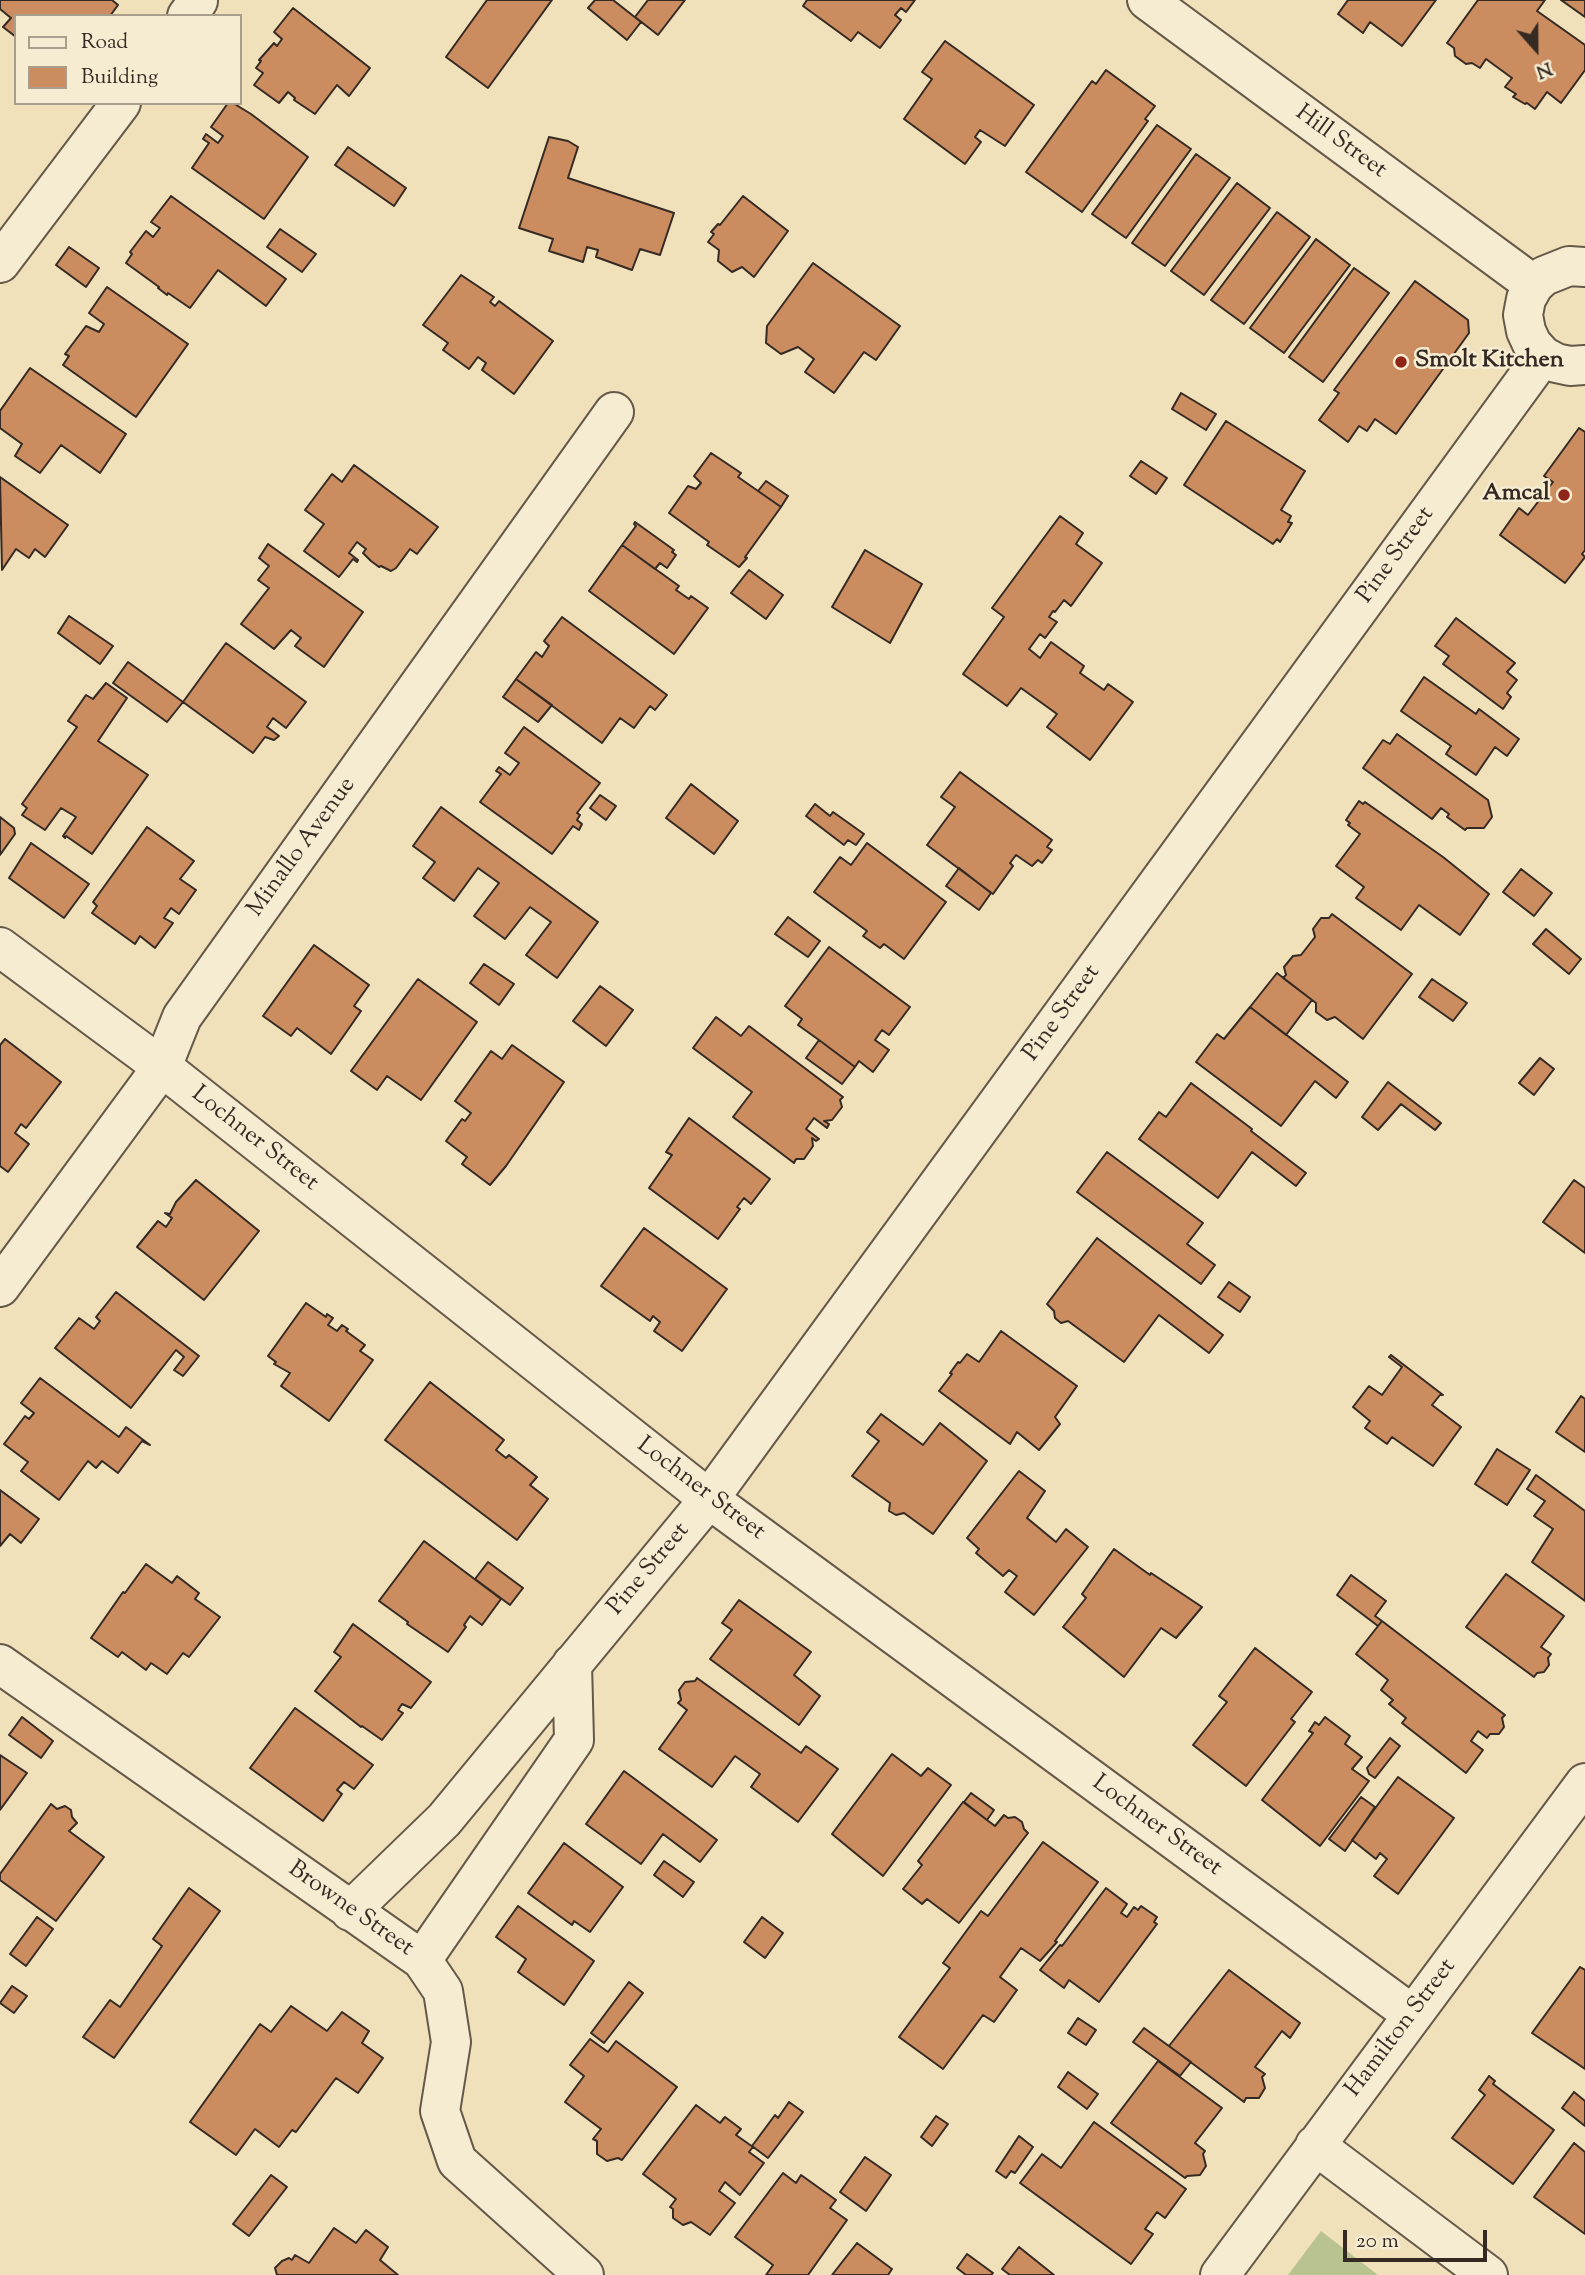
<!DOCTYPE html>
<html>
<head>
<meta charset="utf-8">
<style>
	body { margin:0 }
	#map { position:relative; width:1585px; height:2275px; overflow:hidden; background:#f1e1ba; font-family:"Sorts Mill Goudy",serif }
	canvas { display:block }
	.legend { position:absolute; left:14px; top:14px; width:228px; height:91px; box-sizing:border-box; background:#f6ecd2; border:2px solid #a99e8c; margin:0; padding:9px 12px; list-style:none; font-size:21px; color:#352a23 }
	.legend li { display:flex; align-items:center; gap:14px; height:35px }
	.legend b { width:35px; border:2px solid #a99e8c }
	.north { position:absolute; left:1501px; top:14px; width:70px; height:70px; -webkit-text-stroke:5px #f6ecd2; paint-order:stroke; rotate:159deg; font-size:19px; font-weight:700; line-height:28px; text-align:center; color:#352a23 }
	.north::after { content:''; display:block; margin:auto; width:24px; height:32px; background:#352a23; clip-path:polygon(50% 0,100% 100%,50% 72%,0 100%) }
	.scale { position:absolute; left:1343px; top:2230px; width:144px; height:32px; box-sizing:border-box; border:4px solid #352a23; border-top:0; padding-left:9px; font-size:21px; line-height:24px; white-space:nowrap; color:#352a23; -webkit-text-stroke:5px #f6ecd2; paint-order:stroke }
</style>
</head>
<body>
<div id="map">
<canvas width="1585" height="2275"></canvas>
<ul class="legend">
<li><b style="height:9px;background:#f6ecd2"></b>Road</li>
<li><b style="height:19px;background:#cb8d60"></b>Building</li>
</ul>
<div class="north">N</div>
<div class="scale">20 m</div>
</div>
<script>
const c = document.querySelector('canvas').getContext('2d');
c.lineJoin = 'round';
function fill(path, color) {
  c.fillStyle = color;
  c.fill(path, 'evenodd');
}
function toPath(rows) {
  const path = new Path2D();
  for (const r of rows) {
    path.moveTo(r[0], r[1]);
    for (let i = 2; i < r.length; i += 2) path.lineTo(r[i], r[i + 1]);
  }
  return path;
}
function strokePath(path, color, width, dash) {
  c.strokeStyle = color;
  c.lineWidth = width;
  c.lineCap = dash ? 'butt' : 'round';
  c.setLineDash(dash || []);
  c.stroke(path);
}
function drawText(font, color, halo, rows, align = 'center') {
  c.font = font + ' "Sorts Mill Goudy",serif';
  c.lineWidth = 5;
  c.setLineDash([]);
  c.textBaseline = 'middle';
  c.strokeStyle = halo;
  c.fillStyle = color;
  for (const [text, x, y, turn = 0] of rows) {
    c.save();
    c.translate(x, y);
    c.rotate((+turn || 0) * Math.PI / 180);
    c.textAlign = isNaN(turn) ? turn : align;
    if (halo) c.strokeText(text, 0, 0);
    c.fillText(text, 0, 0);
    c.restore();
  }
}
const green = toPath([
	[1321,2231,1378,2275,1288,2275]
]);
const building = toPath([
	[0,0,112,0,118,5,110,16,16,16,16,37,3,27,11,18,0,9,0,0],
	[487,0,552,0,488,88,446,57,487,0],
	[595,0,613,0,641,22,627,40,588,8,595,0],
	[648,0,685,0,658,35,635,17,648,0],
	[807,0,915,0,906,12,901,8,895,15,901,20,880,48,858,32,851,41,803,6,807,0],
	[1348,0,1436,0,1402,46,1370,22,1363,33,1338,14,1348,0],
	[1478,0,1545,0,1537,11,1585,45,1585,70,1561,103,1547,92,1535,109,1527,103,1525,104,1513,97,1516,94,1505,87,1512,78,1486,59,1480,68,1472,63,1466,64,1455,56,1454,48,1447,43,1478,0],
	[1561,0,1585,0,1585,17,1561,0],
	[293,8,370,68,349,96,337,85,315,114,294,100,295,98,288,92,279,103,254,85,263,73,256,68,261,61,259,60,274,43,277,46,282,39,274,32,293,8],
	[945,41,1034,105,1005,146,980,130,975,137,981,142,965,164,904,119,932,79,922,72,945,41],
	[1106,70,1155,106,1145,119,1148,121,1082,212,1026,172,1092,81,1096,84,1106,70],
	[228,103,233,103,251,114,308,157,264,219,192,168,209,143,203,139,206,134,218,143,223,136,211,127,228,103],
	[1157,125,1191,149,1126,238,1092,214,1157,125],
	[549,137,568,141,578,147,568,178,674,213,660,255,640,249,632,270,596,257,598,250,587,247,583,262,549,251,553,239,519,228,549,137],
	[348,147,406,188,394,206,335,165,348,147],
	[1196,154,1230,178,1165,266,1132,243,1196,154],
	[1237,183,1270,208,1204,295,1171,271,1237,183],
	[171,196,286,279,266,306,218,270,190,308,168,293,167,295,158,288,159,287,126,263,132,254,130,252,146,231,153,237,160,228,151,222,171,196],
	[743,196,788,231,754,277,742,267,732,272,718,261,719,250,708,242,714,234,711,232,718,224,720,225,743,196],
	[1277,212,1310,237,1244,324,1211,300,1277,212],
	[280,229,316,254,302,272,267,247,280,229],
	[1316,239,1350,265,1284,353,1250,328,1316,239],
	[69,247,99,268,86,287,56,265,69,247],
	[813,263,900,326,876,360,864,352,834,393,805,372,814,359,798,347,781,354,766,343,767,326,813,263],
	[1354,268,1389,293,1323,382,1289,357,1354,268],
	[461,275,494,297,490,302,495,306,499,301,553,341,514,394,482,370,486,363,478,357,469,369,443,350,448,343,423,325,461,275],
	[1415,281,1468,320,1469,333,1396,434,1375,419,1367,431,1359,426,1348,442,1319,420,1339,393,1334,390,1415,281],
	[107,287,188,344,136,417,63,365,69,356,65,354,86,326,99,332,104,324,89,313,107,287],
	[30,368,126,434,100,473,61,445,40,473,15,456,22,444,0,428,0,411,30,368],
	[1181,393,1216,414,1206,430,1172,409,1181,393],
	[1226,421,1305,471,1281,510,1291,516,1288,522,1292,523,1280,542,1277,539,1273,544,1184,485,1226,421],
	[1579,428,1585,432,1585,550,1582,554,1585,557,1565,583,1500,535,1519,508,1528,515,1553,482,1544,476,1579,428],
	[711,453,741,473,738,477,781,507,745,557,747,558,739,567,707,545,709,542,669,513,688,486,696,489,701,483,694,476,711,453],
	[1141,461,1167,478,1156,494,1130,476,1141,461],
	[354,465,438,527,417,554,410,549,396,568,391,571,381,566,379,567,371,561,363,553,366,549,357,542,349,553,358,560,357,562,353,559,339,577,304,551,324,524,305,510,332,474,342,482,354,465],
	[0,477,68,525,45,557,35,549,29,558,16,549,2,570,0,477],
	[766,481,788,496,781,507,758,491,766,481],
	[1060,516,1083,533,1076,544,1102,563,1071,606,1064,600,1055,612,1053,611,1049,617,1057,622,1045,638,1040,634,1029,649,1040,658,1051,642,1084,666,1080,673,1104,690,1108,684,1133,702,1090,760,1047,727,1057,714,1021,688,1007,706,963,674,1004,617,992,608,1060,516],
	[635,522,674,550,672,552,676,555,667,568,660,563,655,569,622,545,636,526,634,524,635,522],
	[268,544,363,612,324,667,295,646,301,638,291,630,274,649,241,624,269,588,258,580,269,566,259,558,268,544],
	[622,545,679,586,676,590,689,599,691,596,708,608,674,654,589,591,622,545],
	[865,550,922,584,890,643,832,607,865,550],
	[749,570,783,595,766,619,731,593,749,570],
	[69,616,113,646,100,664,58,633,69,616],
	[562,617,667,695,655,710,650,706,634,728,620,718,602,743,516,679,536,652,542,657,549,646,544,641,562,617],
	[1456,618,1515,663,1507,672,1517,680,1507,693,1511,697,1503,709,1443,664,1449,656,1435,646,1456,618],
	[226,643,306,702,286,728,273,718,267,727,279,736,274,740,265,737,253,753,183,702,226,643],
	[128,662,183,702,167,722,113,683,128,662],
	[1424,677,1476,714,1479,709,1519,739,1507,756,1495,747,1476,775,1446,754,1451,746,1401,711,1424,677],
	[516,679,552,705,538,722,503,697,516,679],
	[106,683,127,698,98,741,148,775,92,854,66,836,65,838,63,836,76,817,61,808,45,830,22,815,27,808,22,804,77,727,68,721,86,695,93,699,106,683],
	[524,727,600,783,577,813,580,815,577,820,582,824,579,830,573,826,552,854,480,802,501,774,496,771,499,767,510,775,519,763,505,753,524,727],
	[1397,734,1488,800,1492,817,1484,828,1467,828,1465,830,1447,817,1449,814,1441,808,1432,819,1363,768,1383,740,1390,744,1397,734],
	[960,772,1052,840,1047,847,1052,850,1042,863,1038,860,1032,866,1016,855,1010,863,1013,866,993,894,927,845,955,807,941,797,960,772],
	[691,784,738,821,714,854,666,818,691,784],
	[600,795,616,806,606,820,590,808,600,795],
	[1359,801,1363,804,1365,802,1443,857,1489,894,1460,935,1419,905,1401,930,1356,898,1364,887,1336,866,1360,834,1348,825,1350,823,1346,820,1359,801],
	[815,804,830,816,833,812,864,834,856,845,848,840,844,845,806,816,815,804],
	[441,807,598,922,557,978,526,955,551,922,530,907,505,939,474,916,499,883,478,868,454,901,423,878,435,862,413,846,441,807],
	[0,817,14,828,15,834,0,855,0,817],
	[147,827,194,861,180,879,196,890,179,914,171,908,164,918,173,923,155,948,140,936,135,944,92,913,97,906,93,902,147,827],
	[31,843,89,884,64,918,9,878,31,843],
	[867,843,946,902,904,959,884,944,880,948,863,936,867,931,814,892,840,857,851,865,867,843],
	[959,868,991,893,979,910,946,886,959,868],
	[1521,869,1552,893,1534,916,1503,892,1521,869],
	[1332,914,1412,974,1363,1039,1335,1017,1327,1020,1316,1012,1316,1003,1283,978,1286,975,1284,967,1293,956,1301,955,1315,937,1313,929,1321,918,1329,918,1332,914],
	[788,917,820,941,808,957,775,934,788,917],
	[1546,929,1581,959,1569,974,1533,944,1546,929],
	[314,945,369,985,354,1006,361,1011,331,1054,297,1028,291,1036,263,1016,314,945],
	[829,947,910,1007,889,1035,882,1030,875,1040,889,1050,873,1072,859,1061,855,1067,819,1040,798,1025,802,1019,785,1006,829,947],
	[484,964,514,984,499,1005,470,983,484,964],
	[1277,973,1312,1000,1286,1035,1250,1007,1277,973],
	[418,979,477,1022,421,1100,387,1076,377,1090,351,1071,418,979],
	[1432,979,1467,1003,1453,1021,1419,997,1432,979],
	[600,986,633,1010,606,1046,573,1021,600,986],
	[1250,1007,1348,1082,1336,1098,1315,1081,1281,1126,1196,1062,1217,1034,1224,1039,1250,1007],
	[716,1017,741,1036,749,1026,843,1097,840,1100,842,1107,832,1120,824,1121,829,1124,827,1128,814,1118,806,1129,819,1139,816,1141,812,1138,813,1146,804,1159,796,1159,794,1163,733,1117,752,1092,693,1048,716,1017],
	[5,1039,61,1082,26,1128,21,1124,15,1133,29,1144,8,1172,0,1166,0,1045,5,1039],
	[819,1040,855,1067,842,1084,806,1058,819,1040],
	[512,1045,564,1082,506,1166,490,1185,462,1164,467,1157,446,1141,462,1119,465,1121,471,1113,455,1101,491,1051,502,1059,512,1045],
	[1540,1058,1554,1069,1534,1095,1519,1083,1540,1058],
	[1388,1082,1441,1123,1435,1130,1401,1104,1378,1130,1362,1117,1388,1082],
	[1191,1083,1252,1129,1251,1131,1306,1173,1296,1186,1252,1152,1218,1198,1139,1139,1159,1112,1166,1117,1191,1083],
	[689,1118,770,1179,751,1204,744,1198,737,1207,740,1209,718,1239,649,1188,672,1155,666,1152,689,1118],
	[1107,1152,1203,1223,1187,1244,1215,1265,1201,1284,1077,1192,1107,1152],
	[196,1180,259,1231,204,1300,137,1247,158,1221,166,1227,172,1218,165,1213,170,1214,176,1202,196,1180],
	[1574,1180,1585,1188,1585,1253,1543,1222,1574,1180],
	[644,1228,727,1289,682,1351,654,1331,660,1322,653,1316,650,1321,601,1286,644,1228],
	[1097,1238,1223,1335,1209,1353,1159,1315,1124,1362,1068,1321,1061,1323,1055,1318,1054,1311,1047,1304,1097,1238],
	[1229,1282,1250,1297,1240,1312,1218,1297,1229,1282],
	[116,1292,199,1356,183,1376,174,1370,184,1357,176,1350,131,1408,55,1348,79,1318,94,1329,100,1321,96,1317,116,1292],
	[306,1303,326,1317,327,1314,333,1318,328,1325,337,1331,342,1325,348,1329,346,1331,365,1345,360,1351,373,1360,329,1421,281,1386,290,1373,274,1364,276,1362,268,1356,306,1303],
	[1001,1331,1077,1386,1055,1417,1060,1424,1039,1450,1017,1432,1010,1444,939,1391,952,1374,950,1373,958,1362,960,1363,967,1354,979,1362,1001,1331],
	[1391,1355,1443,1395,1440,1395,1432,1405,1461,1427,1433,1466,1392,1437,1387,1444,1365,1428,1370,1421,1353,1407,1369,1386,1382,1395,1402,1367,1389,1357,1391,1355],
	[40,1378,119,1437,126,1427,150,1445,142,1441,118,1473,102,1461,96,1468,88,1461,59,1500,21,1471,28,1462,4,1444,25,1416,29,1419,34,1413,21,1403,40,1378],
	[430,1382,504,1440,496,1450,506,1458,509,1455,537,1477,530,1485,548,1499,517,1540,385,1440,430,1382],
	[1581,1396,1585,1399,1585,1452,1556,1432,1581,1396],
	[881,1414,923,1445,940,1423,987,1461,933,1534,904,1513,896,1515,889,1511,890,1503,852,1476,879,1441,867,1432,881,1414],
	[1497,1449,1530,1470,1507,1505,1475,1484,1497,1449],
	[1019,1471,1045,1491,1027,1518,1056,1542,1066,1529,1088,1547,1034,1615,1005,1592,1017,1576,1009,1570,1003,1576,976,1553,979,1549,967,1538,1019,1471],
	[1536,1475,1585,1511,1585,1601,1532,1562,1553,1529,1534,1516,1545,1501,1527,1489,1536,1475],
	[0,1490,39,1519,21,1543,10,1534,0,1546,0,1490],
	[424,1541,501,1599,482,1625,470,1616,464,1625,466,1627,448,1652,407,1624,408,1622,379,1601,424,1541],
	[1114,1549,1150,1575,1151,1573,1202,1607,1176,1638,1161,1628,1124,1677,1063,1627,1086,1598,1082,1594,1114,1549],
	[488,1562,523,1588,510,1605,475,1579,488,1562],
	[146,1564,172,1583,177,1576,199,1593,195,1599,220,1617,189,1657,183,1653,167,1674,151,1663,146,1670,122,1652,118,1657,91,1638,123,1592,125,1593,146,1564],
	[1506,1574,1564,1616,1541,1647,1551,1654,1548,1658,1549,1665,1544,1672,1537,1673,1534,1677,1466,1627,1506,1574],
	[1351,1575,1386,1601,1375,1616,1382,1621,1378,1626,1337,1595,1351,1575],
	[739,1600,811,1652,794,1675,820,1696,799,1725,710,1659,732,1630,722,1623,739,1600],
	[1382,1621,1505,1715,1502,1718,1504,1727,1499,1734,1490,1734,1487,1738,1478,1731,1471,1741,1483,1750,1466,1773,1402,1723,1406,1718,1389,1704,1393,1700,1381,1690,1388,1680,1356,1654,1382,1621],
	[353,1624,431,1682,411,1708,402,1704,398,1710,403,1713,382,1740,362,1726,361,1727,315,1691,341,1657,334,1652,353,1624],
	[1255,1648,1312,1692,1291,1719,1295,1722,1246,1786,1193,1745,1227,1702,1219,1696,1255,1648],
	[697,1678,801,1753,806,1746,838,1769,798,1822,751,1787,760,1774,735,1756,712,1787,659,1749,687,1710,678,1703,681,1700,679,1690,685,1682,695,1681,697,1678],
	[295,1708,373,1765,354,1789,344,1782,337,1790,342,1794,323,1821,250,1768,295,1708],
	[22,1717,53,1741,41,1758,9,1735,22,1717],
	[1325,1717,1350,1736,1345,1744,1362,1757,1352,1769,1369,1781,1320,1846,1262,1800,1313,1733,1309,1731,1315,1722,1319,1725,1325,1717],
	[1390,1738,1400,1746,1375,1778,1369,1774,1367,1768,1390,1738],
	[892,1754,921,1776,928,1768,951,1785,883,1876,832,1834,892,1754],
	[0,1755,27,1773,0,1810,0,1755],
	[624,1771,717,1840,700,1862,663,1834,641,1864,586,1824,624,1771],
	[1398,1777,1454,1818,1398,1894,1374,1876,1387,1859,1380,1853,1376,1859,1352,1840,1398,1777],
	[971,1793,994,1810,987,1820,964,1802,971,1793],
	[1361,1797,1375,1807,1345,1851,1329,1839,1361,1797],
	[963,1802,995,1826,1004,1815,1008,1818,1015,1817,1022,1822,1024,1829,1028,1833,959,1923,927,1899,922,1904,903,1889,922,1865,918,1861,963,1802],
	[51,1804,57,1809,65,1806,71,1810,72,1817,77,1823,69,1831,104,1857,56,1921,0,1880,0,1874,51,1804],
	[1043,1842,1098,1882,1055,1941,1057,1942,1040,1961,1021,1948,1000,1977,1017,1990,994,2022,983,2015,943,2069,899,2037,950,1968,943,1963,981,1911,988,1916,1043,1842],
	[564,1843,623,1887,590,1932,574,1921,572,1925,528,1893,564,1843],
	[664,1861,694,1882,683,1897,654,1875,664,1861],
	[189,1888,220,1911,114,2058,83,2037,110,2000,120,2007,162,1946,153,1939,189,1888],
	[1106,1888,1127,1904,1121,1913,1127,1917,1134,1907,1138,1910,1141,1906,1157,1917,1154,1922,1157,1924,1099,2002,1069,1980,1064,1988,1040,1970,1060,1945,1062,1946,1106,1888],
	[518,1906,594,1961,564,2005,518,1972,526,1959,496,1937,518,1906],
	[37,1917,53,1929,26,1966,10,1954,37,1917],
	[762,1917,783,1933,765,1958,744,1942,762,1917],
	[1580,1967,1585,1970,1585,2069,1532,2033,1580,1967],
	[1229,1970,1300,2023,1290,2038,1282,2031,1255,2067,1265,2074,1262,2077,1265,2088,1259,2098,1246,2098,1244,2102,1169,2046,1229,1970],
	[629,1982,643,1993,604,2043,591,2033,629,1982],
	[12,1986,27,1996,14,2013,0,2003,12,1986],
	[291,2006,327,2031,342,2012,369,2031,362,2043,383,2058,358,2093,336,2078,296,2132,292,2130,279,2147,255,2129,236,2155,190,2122,260,2024,271,2032,291,2006],
	[1078,2018,1096,2030,1086,2045,1068,2033,1078,2018],
	[1144,2028,1191,2062,1180,2076,1133,2042,1144,2028],
	[590,2039,608,2052,616,2041,677,2087,622,2160,618,2158,607,2161,597,2154,597,2141,593,2139,601,2129,565,2102,584,2076,570,2065,590,2039],
	[1158,2061,1222,2108,1195,2143,1205,2151,1203,2154,1206,2166,1200,2175,1187,2176,1185,2178,1111,2123,1158,2061],
	[1068,2072,1098,2094,1087,2109,1058,2087,1068,2072],
	[1489,2076,1495,2081,1493,2084,1554,2130,1513,2184,1452,2138,1485,2095,1479,2090,1489,2076],
	[1574,2092,1585,2101,1585,2126,1562,2108,1574,2092],
	[789,2102,803,2112,768,2158,752,2146,775,2115,778,2118,789,2102],
	[696,2105,720,2123,725,2117,741,2129,736,2135,753,2147,749,2152,764,2163,740,2195,725,2182,719,2191,735,2203,710,2235,691,2222,683,2225,673,2218,673,2209,670,2207,676,2199,643,2174,696,2105],
	[936,2116,948,2124,932,2146,921,2137,936,2116],
	[1094,2122,1186,2189,1165,2218,1157,2212,1145,2229,1153,2234,1131,2264,1020,2183,1042,2154,1061,2168,1094,2122],
	[1019,2136,1033,2147,1015,2173,1011,2171,1006,2178,996,2171,1019,2136],
	[1574,2143,1585,2152,1585,2234,1534,2197,1574,2143],
	[865,2157,891,2175,866,2211,840,2192,865,2157],
	[783,2173,796,2183,801,2175,836,2200,830,2208,847,2220,808,2275,766,2275,773,2265,735,2237,783,2173],
	[271,2175,287,2187,249,2236,233,2224,271,2175],
	[334,2228,356,2243,366,2230,388,2247,380,2260,398,2275,277,2275,275,2268,282,2261,289,2258,292,2260,295,2255,309,2263,334,2228],
	[857,2243,892,2269,888,2275,832,2275,857,2243],
	[1019,2247,1054,2275,1010,2275,1002,2269,1019,2247],
	[967,2254,993,2273,991,2275,966,2275,957,2268,967,2254]
]);
const minor = toPath([
	[1147,0,1534,285],
	[187,16,198,1],
	[0,263,121,103],
	[1585,267,1569,266,1544,276,1534,285,1526,299,1523,315,1526,331,1532,344,1543,356,1556,363,1570,366,1585,365],
	[0,947,162,1067,709,1499,1413,2015],
	[0,1287,162,1067,182,1017,614,412],
	[0,1664,422,1960,443,1991,451,2042,440,2111,457,2161,584,2275],
	[350,1911,444,1820,709,1499,1543,356],
	[422,1960,574,1740,572,1664],
	[1315,2145,1488,2275],
	[1220,2275,1585,1783]
]);
const markers = [
	[1401,362,7,"#8f2418"],
	[1564,495,7,"#8f2418"]
];
const streetNames = [
	["Hill Street",1340,143,36],
	["Pine Street",1397,556,-54],
	["Minallo Avenue",303,848,-54],
	["Pine Street",1063,1014,-54],
	["Lochner Street",254,1140,38],
	["Lochner Street",700,1490,37],
	["Pine Street",650,1570,-50],
	["Lochner Street",1156,1827,36],
	["Browne Street",350,1910,35],
	["Hamilton Street",1402,2029,-53]
];
const poiNames = [
	["Smolt Kitchen",1415,362],
	["Amcal",1550,495,"right"]
];
fill(green, '#b9c390');
fill(building, '#cb8d60');
strokePath(building, '#352a23', 2);
strokePath(minor, '#645849', 42);
strokePath(minor, '#f6ecd2', 38);
for (const [x, y, r, color] of markers) {
  const dot = new Path2D();
  dot.arc(x, y, r, 0, 2 * Math.PI);
  c.fillStyle = color;
  c.fill(dot);
  strokePath(dot, '#f6ecd2', 2.5);
}
drawText('24px', '#352a23', '#f6ecd2', streetNames);
drawText('bold 24px', '#352a23', '#f6ecd2', poiNames, 'left');
</script>
</body>
</html>
